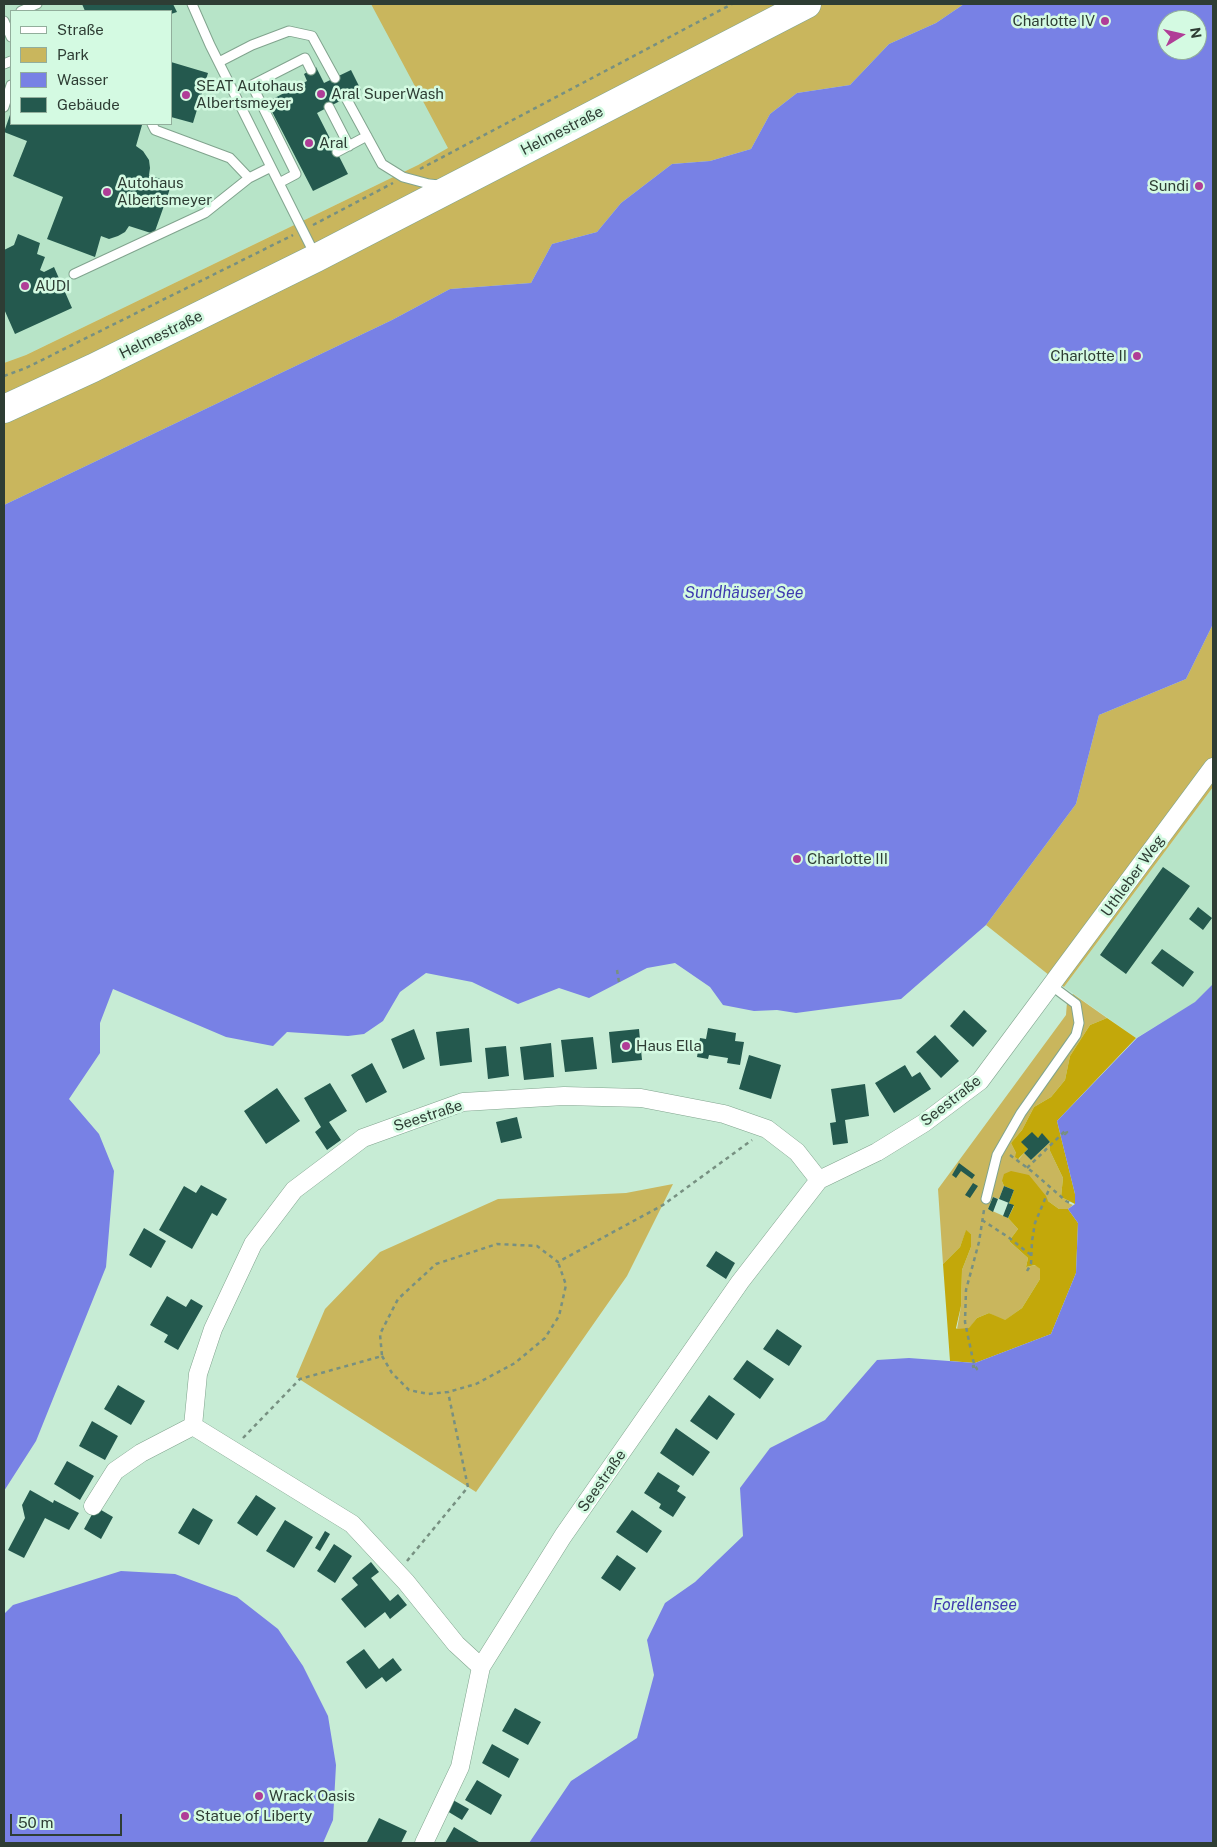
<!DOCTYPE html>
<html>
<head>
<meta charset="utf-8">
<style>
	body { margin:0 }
	#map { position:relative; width:1217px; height:1847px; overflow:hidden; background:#c7ecd5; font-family:"Public Sans",sans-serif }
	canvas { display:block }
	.frame { position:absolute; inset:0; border:5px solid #2e3d34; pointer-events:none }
	.legend { position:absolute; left:10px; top:10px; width:162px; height:115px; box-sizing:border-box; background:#d4fae2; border:1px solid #92ae9c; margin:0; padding:6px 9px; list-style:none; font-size:15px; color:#2e3d34 }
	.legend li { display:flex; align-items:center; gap:10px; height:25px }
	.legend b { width:25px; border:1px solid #92ae9c }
	.north { position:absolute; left:1157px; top:10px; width:50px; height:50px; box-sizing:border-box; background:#d4fae2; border:1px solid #92ae9c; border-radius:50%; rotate:81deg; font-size:14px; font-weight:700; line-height:20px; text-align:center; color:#2e3d34 }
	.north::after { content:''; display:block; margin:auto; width:18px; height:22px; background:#b03d97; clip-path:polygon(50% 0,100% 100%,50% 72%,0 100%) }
	.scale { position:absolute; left:10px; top:1814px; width:112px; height:22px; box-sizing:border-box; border:2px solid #2e3d34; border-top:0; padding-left:6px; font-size:15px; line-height:18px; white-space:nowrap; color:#2e3d34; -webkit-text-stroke:4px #d4fae2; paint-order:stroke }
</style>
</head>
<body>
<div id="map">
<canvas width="1217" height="1847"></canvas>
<div class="frame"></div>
<ul class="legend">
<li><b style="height:6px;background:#fff"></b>Straße</li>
<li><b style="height:14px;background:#c9b65d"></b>Park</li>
<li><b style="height:14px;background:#7881e5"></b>Wasser</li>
<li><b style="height:14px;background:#24594e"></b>Gebäude</li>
</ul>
<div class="north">N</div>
<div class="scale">50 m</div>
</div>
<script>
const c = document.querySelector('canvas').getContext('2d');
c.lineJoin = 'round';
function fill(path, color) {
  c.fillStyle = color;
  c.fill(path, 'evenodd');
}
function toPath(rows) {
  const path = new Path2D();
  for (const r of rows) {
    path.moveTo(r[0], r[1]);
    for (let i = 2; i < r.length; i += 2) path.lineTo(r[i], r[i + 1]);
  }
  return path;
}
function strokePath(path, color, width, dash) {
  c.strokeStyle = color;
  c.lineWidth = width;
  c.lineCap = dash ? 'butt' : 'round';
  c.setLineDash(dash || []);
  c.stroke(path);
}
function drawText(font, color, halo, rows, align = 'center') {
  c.font = font + ' "Public Sans",sans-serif';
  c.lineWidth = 5;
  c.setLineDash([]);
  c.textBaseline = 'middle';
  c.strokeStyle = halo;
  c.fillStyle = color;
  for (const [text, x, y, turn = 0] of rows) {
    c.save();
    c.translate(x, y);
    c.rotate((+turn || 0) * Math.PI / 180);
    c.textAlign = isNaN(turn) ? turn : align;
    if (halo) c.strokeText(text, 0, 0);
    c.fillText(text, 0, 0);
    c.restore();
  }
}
const built = toPath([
	[4,4,723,4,418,165,26,355,4,363],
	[11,11,171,11,171,124,11,124],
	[1213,787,1213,984,1196,1002,1136,1038,1064,987]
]);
const green = toPath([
	[371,4,964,4,936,23,889,44,850,85,797,93,770,114,751,149,710,161,672,164,621,203,597,232,552,244,531,283,450,289,392,320,4,505,4,363,26,355,418,165,448,148],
	[1213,624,1213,787,1064,987,986,925,1076,804,1099,715,1186,679],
	[1073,994,1107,1018,1090,1025,1070,1056,1065,1080,1051,1097,1034,1107,1022,1130,1011,1143,1019,1159,1024,1153,1031,1160,1050,1142,1050,1151,1063,1178,1061,1197,1067,1200,1066,1202,1073,1205,1068,1209,1059,1209,1048,1201,1002,1181,1004,1186,999,1199,993,1197,988,1209,1008,1218,1018,1229,1009,1241,1028,1258,1026,1267,1036,1265,1040,1269,1040,1279,1022,1308,1004,1321,989,1313,977,1318,969,1329,957,1329,961,1306,962,1270,971,1247,971,1234,966,1231,960,1247,943,1264,938,1189,1066,1015,1067,1002],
	[673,1184,627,1276,476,1492,296,1377,325,1309,380,1252,498,1199,626,1193]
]);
const forest = toPath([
	[1107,1018,1136,1038,1057,1121,1075,1194,1075,1204,1061,1197,1063,1178,1050,1151,1050,1142,1042,1134,1038,1138,1022,1142,1028,1149,1018,1159,1015,1157,1016,1153,1011,1143,1022,1130,1034,1107,1051,1097,1065,1080,1070,1056,1090,1025],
	[1011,1171,1029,1175,1046,1196,1048,1201,1059,1209,1068,1209,1078,1223,1076,1273,1051,1334,975,1363,950,1361,943,1264,960,1247,966,1230,971,1234,971,1247,962,1270,961,1306,956,1328,957,1329,969,1328,977,1318,989,1313,1005,1320,1022,1308,1040,1279,1040,1269,1035,1265,1026,1267,1028,1258,1009,1241,1018,1229,1008,1218,1014,1206,1009,1203,1014,1190,1004,1186,1002,1181,1004,1174]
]);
const water = toPath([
	[964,4,1213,4,1213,624,1186,679,1099,715,1076,804,986,925,901,999,796,1013,777,1010,754,1011,723,1005,710,987,675,963,647,968,589,998,559,988,518,1004,472,982,426,973,400,992,383,1021,364,1034,348,1036,287,1032,273,1046,226,1037,113,989,100,1023,100,1053,69,1099,99,1134,114,1171,106,1267,36,1441,4,1491,4,505,392,320,450,289,531,283,552,244,597,232,621,203,672,164,710,161,751,149,770,114,797,93,850,85,889,44,936,23],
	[1167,20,1197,20,1197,50,1167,50],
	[1213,984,1213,1843,529,1843,571,1781,637,1738,654,1675,647,1640,665,1603,695,1582,743,1536,740,1488,770,1448,825,1420,877,1360,909,1358,975,1363,1051,1334,1076,1273,1078,1223,1068,1209,1075,1204,1075,1194,1057,1121,1137,1038,1195,1002],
	[121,1571,175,1574,237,1597,278,1629,303,1666,328,1716,336,1765,333,1820,323,1843,4,1843,4,1614,13,1605]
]);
const building = toPath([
	[82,4,173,4,177,12,171,14,171,11,85,11],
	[171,62,208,73,193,123,171,117],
	[316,67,324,83,351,70,361,90,317,113,348,174,313,191,267,102,307,81,304,74],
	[11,112,11,124,142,125,136,146,143,151,149,160,150,168,149,175,172,183,154,234,129,226,125,232,118,236,109,239,101,236,95,257,47,239,63,197,13,176,27,141,4,132],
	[18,234,40,243,37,254,45,257,40,270,44,272,54,267,72,308,15,334,4,309,4,250,14,245],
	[1163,867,1190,886,1126,974,1100,955],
	[1198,907,1212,918,1203,930,1189,919],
	[1162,949,1194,972,1183,987,1151,963],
	[964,1010,987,1031,973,1047,950,1026],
	[469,1028,472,1062,440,1066,436,1032],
	[708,1028,736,1033,735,1041,744,1042,740,1065,727,1063,728,1058,709,1055,708,1059,697,1057,700,1038,706,1039],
	[414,1029,425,1059,403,1069,391,1039],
	[639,1029,642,1060,612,1063,609,1032],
	[935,1035,959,1061,941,1078,916,1052],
	[593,1037,597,1069,565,1072,561,1040],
	[551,1043,554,1077,524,1080,520,1047],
	[506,1046,509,1076,488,1079,485,1048],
	[749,1055,781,1065,771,1099,739,1089],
	[372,1063,387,1092,366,1103,351,1075],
	[905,1065,912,1077,920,1072,931,1089,894,1113,875,1083],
	[330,1083,347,1111,329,1122,341,1140,327,1150,315,1132,321,1127,304,1098],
	[865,1084,869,1116,845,1120,848,1143,833,1145,830,1123,836,1122,831,1089],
	[277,1088,300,1121,266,1144,244,1111],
	[517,1117,522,1138,501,1143,496,1122],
	[1032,1132,1038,1138,1042,1133,1050,1142,1031,1160,1024,1153,1028,1149,1021,1142],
	[959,1163,975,1175,972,1179,961,1171,956,1178,952,1175],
	[973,1183,978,1186,970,1198,965,1195],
	[201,1185,227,1199,217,1216,212,1213,192,1249,159,1230,184,1186,196,1193],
	[1004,1186,1014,1190,1009,1203,999,1199],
	[993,1197,998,1199,993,1212,988,1209],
	[1008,1203,1014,1205,1008,1218,1003,1216],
	[144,1228,166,1241,151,1268,129,1255],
	[716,1251,735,1263,726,1279,706,1266],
	[167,1296,186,1307,191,1299,203,1306,178,1350,164,1342,168,1335,150,1325],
	[777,1329,802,1346,789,1366,763,1349],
	[747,1360,774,1379,760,1399,733,1379],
	[118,1385,145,1401,131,1425,104,1409],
	[709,1395,735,1414,717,1440,690,1421],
	[92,1421,118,1436,105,1460,79,1446],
	[676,1428,710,1452,693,1476,660,1453],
	[67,1461,94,1476,80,1500,54,1484],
	[658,1472,680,1486,677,1491,686,1497,673,1517,659,1508,661,1504,644,1493],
	[30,1490,53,1503,54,1500,79,1513,69,1530,45,1518,24,1558,8,1550,25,1518,22,1505],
	[256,1495,276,1508,257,1536,237,1523],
	[96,1507,113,1517,101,1539,84,1529],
	[193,1508,213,1520,199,1545,178,1533],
	[632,1510,662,1531,647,1553,616,1532],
	[285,1520,313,1537,294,1568,266,1551],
	[325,1531,330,1534,320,1551,315,1548],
	[334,1544,352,1556,335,1583,317,1571],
	[617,1555,636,1568,620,1591,601,1578],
	[371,1562,379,1572,371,1578,390,1601,398,1594,407,1605,390,1619,385,1612,365,1628,341,1599,358,1585,352,1578],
	[364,1649,379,1669,393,1658,402,1670,386,1682,382,1677,366,1689,346,1662],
	[515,1708,541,1722,528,1745,502,1731],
	[492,1744,519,1759,509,1778,482,1763],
	[477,1780,502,1795,491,1815,465,1800],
	[453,1800,469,1809,462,1820,447,1811],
	[379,1818,407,1831,401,1843,367,1842],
	[454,1827,479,1842,479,1843,445,1843]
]);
const path = toPath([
	[420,169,732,4],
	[313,225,393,183],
	[4,376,26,368,293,235],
	[617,970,619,982],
	[1010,1155,1034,1173,1066,1201,1072,1204],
	[1027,1168,1066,1130,1067,1132,1065,1134,1064,1132],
	[982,1220,1008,1237,1031,1255],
	[1027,1271,1031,1264,1032,1241,1035,1223,1050,1187],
	[382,1356,392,1373,409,1390,428,1394,448,1392,476,1384,515,1363,545,1338,559,1316,566,1285,558,1262],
	[975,1366,973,1366,974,1370,977,1369,975,1366,973,1360,965,1322,966,1290,979,1242,984,1210],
	[243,1438,300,1379,382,1356,380,1334,398,1299,436,1264,497,1244,537,1246,558,1262,663,1205,752,1140],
	[407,1561,468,1487,448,1392]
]);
const lane = toPath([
	[192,4,210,45,315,255],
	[21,11,37,4],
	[4,21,11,37],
	[219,62,252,45,289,31,312,36,335,78],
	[4,64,11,61],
	[346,98,382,164,403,177,429,184,440,185],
	[4,107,11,85],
	[329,107,349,146],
	[152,124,155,130,230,158,249,178,271,167],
	[337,152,367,136],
	[279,183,296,174,252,85,305,58,311,70],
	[74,274,205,213,249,178],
	[986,1199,997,1155,1021,1113,1076,1035,1079,1023,1076,1004,1052,986]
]);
const street = toPath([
	[193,1426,198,1374,213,1329,253,1244,294,1190,363,1138,463,1102,564,1096,641,1098,724,1114,767,1129,797,1152,819,1180],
	[93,1506,115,1471,141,1453,193,1426,352,1524,406,1582,456,1644,481,1667],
	[424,1843,460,1767,481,1667,563,1536,740,1282,819,1180,877,1152,924,1123,980,1081,1213,767]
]);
const primary = toPath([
	[4,409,93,368,316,258,807,4]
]);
const markers = [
	[1105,21,5,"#b03d97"],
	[321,94,5,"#b03d97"],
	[186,95,5,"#b03d97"],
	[309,143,5,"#b03d97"],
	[1199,186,5,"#b03d97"],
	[107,192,5,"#b03d97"],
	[25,286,5,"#b03d97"],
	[1137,356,5,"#b03d97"],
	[797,859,5,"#b03d97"],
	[626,1046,5,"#b03d97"],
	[259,1796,5,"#b03d97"],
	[185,1816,5,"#b03d97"]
];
const poiNames = [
	["Charlotte IV",1095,21,"right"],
	["SEAT Autohaus",196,86],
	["Albertsmeyer",196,103],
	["Aral SuperWash",331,94],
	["Aral",319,143],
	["Autohaus",117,183],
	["Albertsmeyer",117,200],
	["Sundi",1189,186,"right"],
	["AUDI",35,286],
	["Charlotte II",1127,356,"right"],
	["Charlotte III",807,859],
	["Haus Ella",636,1046],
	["Wrack Oasis",269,1796],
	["Statue of Liberty",195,1816]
];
const streetNames = [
	["Helmestraße",562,131,-27],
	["Helmestraße",161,335,-26],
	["Uthleber Weg",1133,876,-54],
	["Seestraße",951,1101,-38],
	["Seestraße",428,1116,-18],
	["Seestraße",602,1481,-55]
];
const waterNames = [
	["Sundhäuser See",744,593],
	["Forellensee",975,1605]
];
fill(built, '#b7e4c8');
fill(green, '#c9b65d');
fill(forest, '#c3a80a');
fill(water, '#7881e5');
fill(building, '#24594e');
strokePath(lane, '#81a48e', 11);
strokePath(street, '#81a48e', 19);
strokePath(primary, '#81a48e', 29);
strokePath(path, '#779081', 2.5, [4, 4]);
strokePath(lane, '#fff', 9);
strokePath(street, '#fff', 18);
strokePath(primary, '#fff', 28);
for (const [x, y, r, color] of markers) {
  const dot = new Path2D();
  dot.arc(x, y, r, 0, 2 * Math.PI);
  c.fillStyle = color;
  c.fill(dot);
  strokePath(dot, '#d4fae2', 2);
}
drawText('15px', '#2e3d34', '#d4fae2', poiNames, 'left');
drawText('15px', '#2e3d34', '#d4fae2', streetNames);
drawText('italic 16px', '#3e3aaf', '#d4fae2', waterNames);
</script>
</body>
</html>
